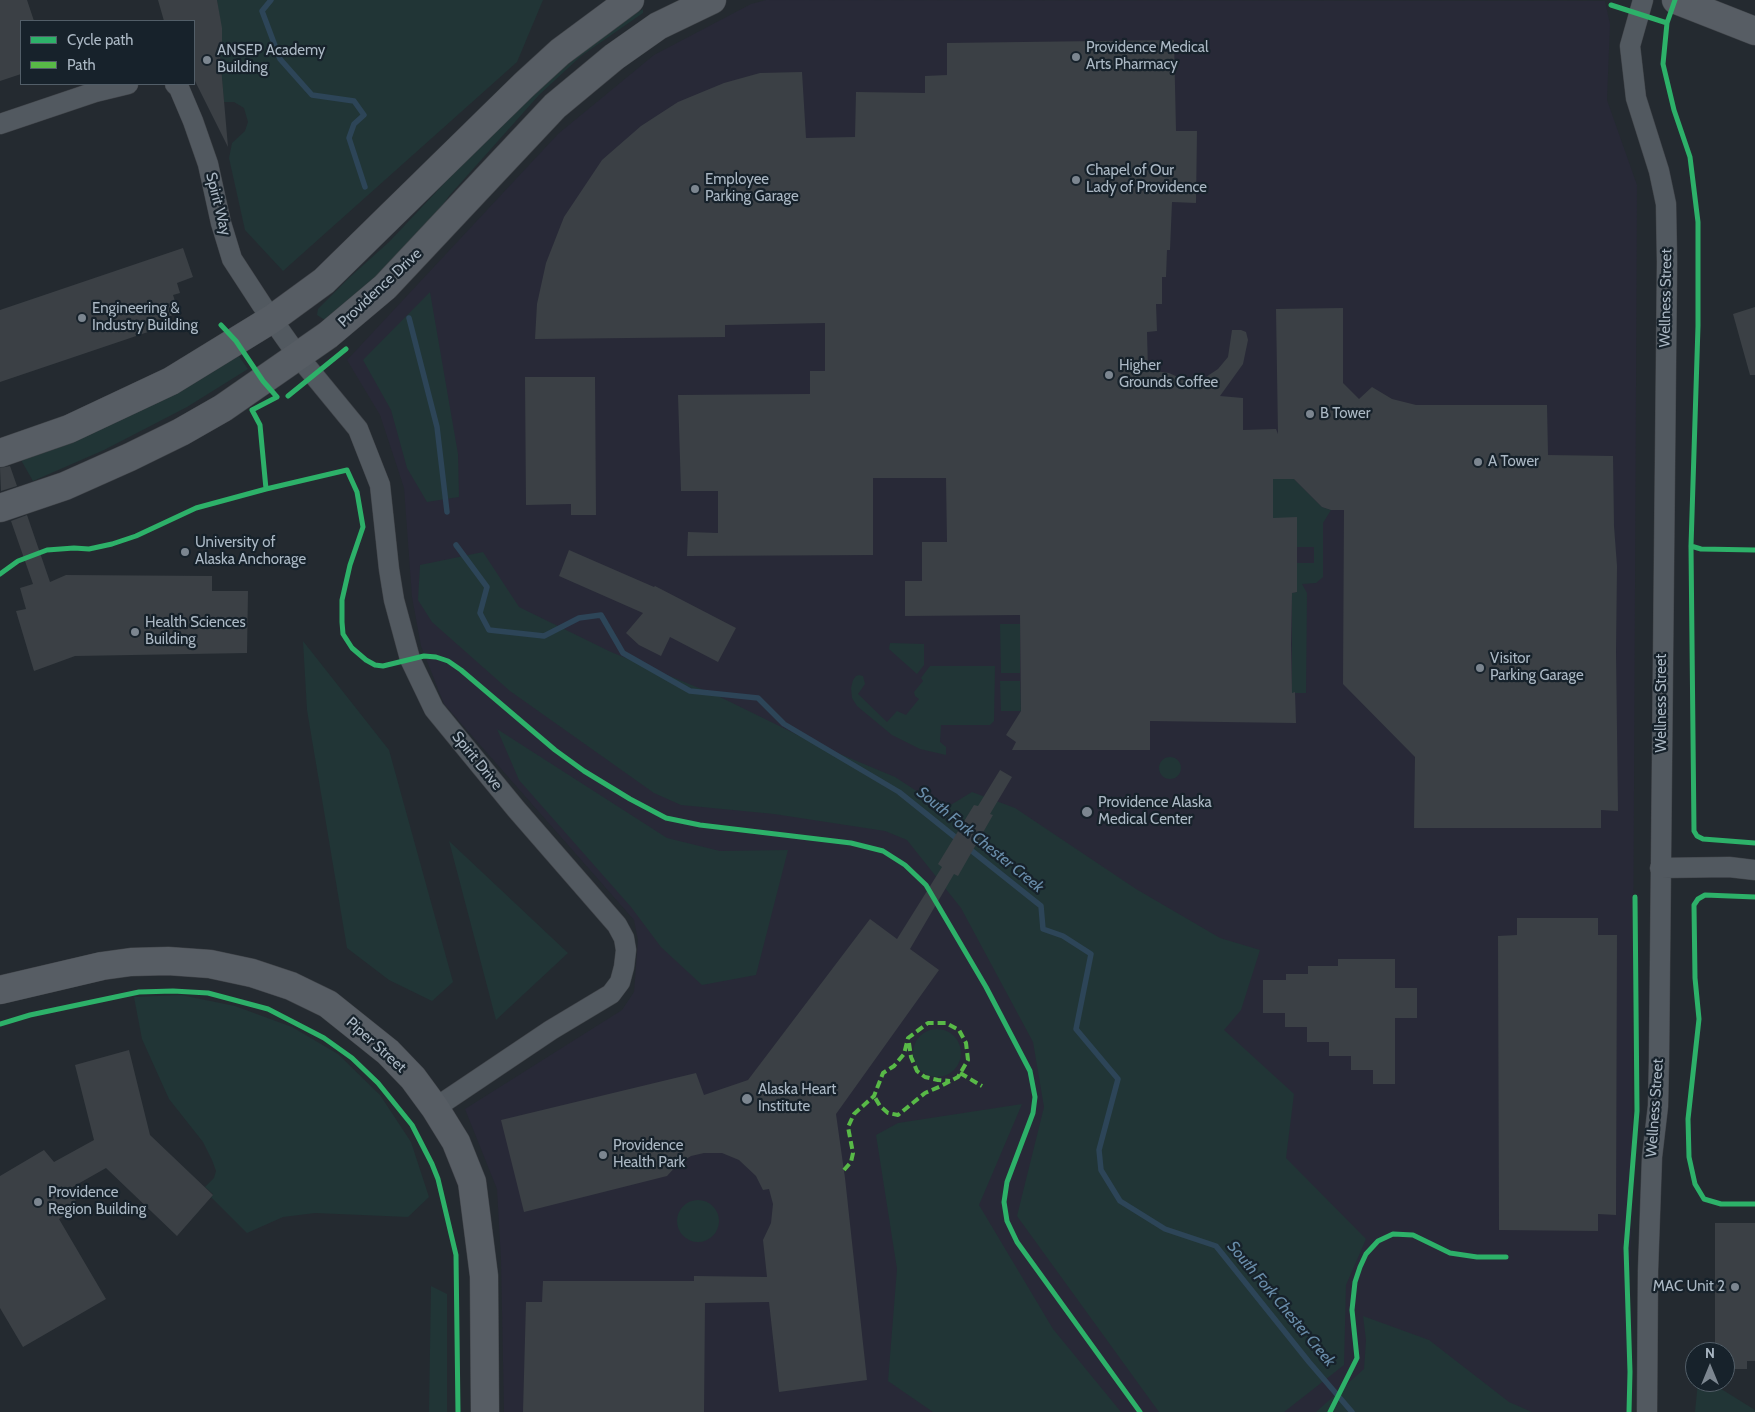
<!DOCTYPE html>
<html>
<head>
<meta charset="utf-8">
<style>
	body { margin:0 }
	#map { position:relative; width:1755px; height:1412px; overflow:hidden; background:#242a30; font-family:Cabin,sans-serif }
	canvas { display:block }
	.legend { position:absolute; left:20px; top:20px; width:175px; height:65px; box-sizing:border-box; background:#17222b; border:1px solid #525e68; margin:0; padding:6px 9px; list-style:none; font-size:15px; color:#abb8c4 }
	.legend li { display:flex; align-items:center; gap:10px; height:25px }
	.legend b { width:25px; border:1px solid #525e68 }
	.north { position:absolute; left:1685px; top:1342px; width:50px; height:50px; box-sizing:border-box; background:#17222b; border:1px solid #525e68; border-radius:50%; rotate:0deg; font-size:14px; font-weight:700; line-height:20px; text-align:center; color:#abb8c4 }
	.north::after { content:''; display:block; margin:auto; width:18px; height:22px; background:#7c8690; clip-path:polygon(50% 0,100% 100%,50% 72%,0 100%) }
</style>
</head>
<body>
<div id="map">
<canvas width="1755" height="1412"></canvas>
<ul class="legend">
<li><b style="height:6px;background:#2db169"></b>Cycle path</li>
<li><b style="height:6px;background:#58b947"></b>Path</li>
</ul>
<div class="north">N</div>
</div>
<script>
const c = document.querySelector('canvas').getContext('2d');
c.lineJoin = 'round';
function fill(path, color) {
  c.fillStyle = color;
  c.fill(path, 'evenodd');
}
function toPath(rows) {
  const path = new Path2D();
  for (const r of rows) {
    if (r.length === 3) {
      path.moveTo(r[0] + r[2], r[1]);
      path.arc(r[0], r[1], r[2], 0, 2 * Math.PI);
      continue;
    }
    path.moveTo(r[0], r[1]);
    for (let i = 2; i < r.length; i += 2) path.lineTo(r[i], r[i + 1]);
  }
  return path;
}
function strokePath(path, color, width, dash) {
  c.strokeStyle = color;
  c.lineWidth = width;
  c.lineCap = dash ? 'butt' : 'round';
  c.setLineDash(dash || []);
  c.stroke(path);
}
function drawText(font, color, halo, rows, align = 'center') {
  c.font = font + ' Cabin,sans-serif';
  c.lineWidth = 4.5;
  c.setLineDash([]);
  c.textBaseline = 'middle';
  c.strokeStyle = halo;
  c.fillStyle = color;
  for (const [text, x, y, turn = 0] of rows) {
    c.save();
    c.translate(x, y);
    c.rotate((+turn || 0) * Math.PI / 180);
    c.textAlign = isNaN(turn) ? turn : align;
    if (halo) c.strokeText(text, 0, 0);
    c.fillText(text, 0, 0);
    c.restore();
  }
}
const medical = toPath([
	[766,0,1605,1,1610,24,1607,100,1637,185,1632,1192,1627,1412,504,1412,501,1260,497,1189,465,1109,622,1010,634,992,638,940,634,920,444,704,421,646,412,597,404,488,380,415,347,360,558,134,654,55,751,4]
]);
const green = toPath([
	[217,0,543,0,517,62,283,271,245,230,229,158,232,143,245,131,248,122,244,108,234,102,224,102,219,43,221,27],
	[643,9,643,13,581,56,539,95,449,196,420,239,325,320,317,315,318,309,350,277,389,242,486,139,523,103,592,42],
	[430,292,458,454,459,497,427,502,407,468,391,410,363,360],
	[238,355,248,369,187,407,104,450,33,481,21,460],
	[1255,479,1294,479,1322,507,1331,510,1323,523,1323,577,1316,583,1302,584,1307,593,1306,693,1292,693,1292,593,1297,592,1296,563,1314,563,1314,547,1297,547,1297,518,1273,518],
	[483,552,519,607,611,652,716,695,816,744,895,777,944,809,972,792,1015,808,1136,889,1220,938,1260,950,1241,1010,1224,1030,1294,1094,1286,1158,1366,1239,1346,1285,1344,1365,1284,1412,1159,1412,1017,1216,1044,1107,1033,1042,961,908,907,840,885,831,774,814,681,805,654,793,510,691,432,622,418,600,420,565],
	[1000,624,1020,624,1020,673,1001,673],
	[303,641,389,750,453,982,432,1001,389,980,347,948,307,710],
	[890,643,924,644,924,665,917,674,889,649],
	[930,666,995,666,994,721,990,725,941,725,940,742,946,747,946,755,920,749,892,735,857,706,852,698,851,688,853,680,856,676,859,675,863,676,865,684,858,694,887,722,897,711,906,715,919,699,915,696,914,692,923,681,921,678],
	[1000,681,1020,681,1021,711,1001,711],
	[497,729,667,838,720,851,788,850,756,975,702,985,661,947,631,907,519,780],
	[1170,768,11],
	[449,841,568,953,496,1020],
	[181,995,235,1006,292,1027,338,1054,380,1095,411,1142,429,1197,408,1217,315,1213,283,1217,247,1233,211,1197,213,1194,205,1187,214,1178,216,1171,212,1160,203,1142,169,1099,142,1039,134,997],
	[937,1053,24],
	[1022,1104,979,1205,1053,1329,1121,1412,933,1412,888,1381,897,1269,876,1135,898,1123],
	[698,1221,21],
	[431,1286,447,1294,447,1412,429,1412],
	[1363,1316,1429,1340,1509,1402,1532,1412,1316,1412,1364,1369,1366,1340],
	[1698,1382,1710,1382,1755,1410,1755,1412,1695,1412]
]);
const stream = toPath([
	[271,0,262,11,280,59,312,95,354,101,364,115,354,124,349,138,365,187],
	[409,318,437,427,447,512],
	[456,545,487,587,480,613,489,630,544,636,579,618,601,615,623,653,690,691,758,698,784,724,899,792,960,841],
	[967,847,1041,906,1043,929,1063,936,1091,954,1076,1029,1118,1079,1099,1150,1101,1170,1120,1201,1165,1229,1216,1246,1309,1362,1352,1412]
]);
const building = toPath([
	[0,0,27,0,34,21,21,21,21,74,0,81],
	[158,0,217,0,222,28,222,43,219,43,228,147,194,79,194,21,164,21],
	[1174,40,1176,131,1197,131,1196,203,1172,202,1170,250,1167,250,1166,277,1162,277,1162,304,1156,304,1157,331,1147,332,1148,370,1169,373,1182,379,1193,380,1206,377,1218,369,1228,357,1232,330,1241,330,1246,332,1248,340,1243,364,1220,396,1243,398,1243,430,1276,429,1278,434,1276,309,1343,308,1343,383,1359,399,1372,387,1392,399,1416,405,1547,405,1548,455,1613,456,1614,526,1617,566,1616,652,1618,811,1601,810,1601,828,1414,828,1415,757,1343,684,1344,510,1331,510,1322,507,1294,479,1273,479,1273,518,1297,517,1297,592,1292,593,1291,644,1292,693,1295,692,1296,723,1150,721,1150,750,1012,750,1016,742,1006,735,1021,711,1020,615,905,616,905,581,922,581,922,542,947,542,946,478,873,478,873,555,687,556,688,532,718,533,718,491,681,491,678,395,810,394,810,371,825,371,825,323,725,325,725,337,535,339,537,304,546,263,564,217,602,160,641,126,678,102,724,83,760,73,802,72,806,138,855,137,856,92,925,93,925,76,947,75,947,43],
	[183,248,193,277,177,283,180,293,173,295,179,313,149,323,151,331,0,382,0,310],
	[1755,307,1755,375,1750,375,1733,314],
	[525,377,595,377,596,515,571,515,571,504,526,505],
	[10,466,17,486,1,491,0,468],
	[27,515,50,582,66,575,212,576,212,591,248,591,247,653,75,656,34,671,16,611,26,609,20,588,33,584,11,521],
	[569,550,654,587,655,586,736,628,718,662,670,637,661,656,639,645,626,633,643,613,559,576],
	[1000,770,1012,777,990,814,993,815,958,876,954,874,910,949,939,970,836,1114,845,1178,867,1380,779,1392,769,1302,705,1303,704,1412,523,1412,526,1302,542,1302,543,1281,694,1281,694,1276,767,1277,763,1240,771,1223,773,1204,769,1189,763,1190,756,1176,739,1160,722,1153,704,1153,691,1156,678,1164,667,1176,524,1212,501,1120,696,1073,704,1095,748,1080,870,919,897,939,942,867,938,864,974,805,978,806],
	[1517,918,1598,918,1598,935,1617,935,1616,1215,1598,1214,1598,1231,1499,1230,1498,936,1517,935],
	[1338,959,1395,959,1395,988,1417,988,1417,1018,1395,1018,1395,1084,1373,1084,1373,1070,1351,1070,1351,1056,1329,1056,1329,1042,1307,1042,1307,1027,1285,1027,1285,1013,1263,1013,1263,980,1286,980,1286,974,1308,974,1308,966,1338,966],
	[129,1050,150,1135,213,1195,177,1236,106,1168,69,1189,79,1207,59,1219,106,1299,23,1347,0,1308,0,1176,44,1150,54,1162,94,1140,75,1065],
	[1715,1223,1755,1223,1755,1361,1747,1361,1747,1369,1725,1369,1725,1352,1715,1352]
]);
const street = toPath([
	[1643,0,1630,46,1636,98,1659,171,1666,204,1667,262,1659,1061,1658,1106,1652,1157,1648,1271,1647,1412],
	[175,84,179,88,193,121,208,164,221,223,232,259,262,305,298,356,358,429,380,485,389,569,394,600,410,659,434,709,516,809,617,925,624,938,626,950,624,967,620,982,611,994,551,1030,435,1108],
	[0,124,95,92,128,84],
	[1660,868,1729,867,1755,870]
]);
const secondary = toPath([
	[1676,0,1755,31],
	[0,453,69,429,171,381,272,319,324,281,524,85,560,52,630,0],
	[0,508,65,486,130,457,181,432,223,408,328,335,385,287,555,106,614,57,658,26,712,0],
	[0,990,102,966,131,962,168,961,210,964,252,973,291,986,328,1004,388,1052,413,1078,435,1108,456,1142,472,1182,484,1276,485,1412]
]);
const quiet = toPath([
	[909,1043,911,1057,917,1071,925,1077,938,1080,950,1081],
	[960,1073,982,1086],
	[844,1170,851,1162,853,1153,848,1127,854,1114,874,1096,883,1073,894,1066,904,1054,908,1038,928,1023,946,1023,959,1030,966,1043,968,1060,958,1077,941,1086,925,1093,898,1115,888,1113,880,1106,874,1096]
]);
const cycleway = toPath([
	[1611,5,1667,23,1675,0],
	[1667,23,1663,64,1674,110,1690,157,1698,222,1698,326,1691,546,1694,831,1697,836,1703,839,1755,843],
	[221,325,236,341,263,381,277,397,252,410,260,425,266,489],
	[288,396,346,349],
	[1691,546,1701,549,1755,550],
	[0,574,18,561,47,550,74,548,89,549,112,544,136,536,196,508,266,489,347,470,357,492,363,527,350,565,342,600,342,622,343,634,352,648,366,660,375,665,383,666,424,656,436,657,448,661,461,670,555,750,584,771,630,799,666,818,700,825,851,843,883,851,905,865,926,885,986,987,1030,1071,1035,1097,1033,1113,1007,1182,1004,1202,1007,1221,1017,1242,1140,1412],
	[1755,897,1705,895,1698,899,1694,905,1695,978,1699,1019,1688,1119,1689,1157,1695,1184,1704,1199,1721,1204,1755,1204],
	[0,1024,30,1015,139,992,173,991,208,993,268,1009,324,1038,352,1058,378,1083,412,1125,432,1164,438,1179,456,1255,458,1412],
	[1330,1412,1357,1358,1352,1310,1355,1282,1360,1267,1366,1254,1378,1241,1393,1234,1413,1235,1450,1253,1477,1257,1506,1257],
	[1629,1412,1630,1372,1626,1248,1637,1111,1635,897]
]);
const markers = [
	[1076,57,5,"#7c8690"],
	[207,60,5,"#7c8690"],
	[1076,180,5,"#7c8690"],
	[695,189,5,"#7c8690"],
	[82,318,5,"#7c8690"],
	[1109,375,5,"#7c8690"],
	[1310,414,5,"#7c8690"],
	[1478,462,5,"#7c8690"],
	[185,552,5,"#7c8690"],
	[135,632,5,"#7c8690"],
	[1480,668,5,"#7c8690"],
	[1087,812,6,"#7c8690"],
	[747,1099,6,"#7c8690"],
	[603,1155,5,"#7c8690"],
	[38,1202,5,"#7c8690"],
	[1735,1287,5,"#7c8690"]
];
const poiNames = [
	["Providence Medical",1086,48],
	["Arts Pharmacy",1086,65],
	["ANSEP Academy",217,51],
	["Building",217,68],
	["Chapel of Our",1086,171],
	["Lady of Providence",1086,188],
	["Employee",705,180],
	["Parking Garage",705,197],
	["Engineering &",92,309],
	["Industry Building",92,326],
	["Higher",1119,366],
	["Grounds Coffee",1119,383],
	["B Tower",1320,414],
	["A Tower",1488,462],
	["University of",195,543],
	["Alaska Anchorage",195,560],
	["Health Sciences",145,623],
	["Building",145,640],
	["Visitor",1490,659],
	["Parking Garage",1490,676],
	["Providence Alaska",1098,803],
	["Medical Center",1098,820],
	["Alaska Heart",758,1090],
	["Institute",758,1107],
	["Providence",613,1146],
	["Health Park",613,1163],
	["Providence",48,1193],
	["Region Building",48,1210],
	["MAC Unit 2",1725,1287,"right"]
];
const streetNames = [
	["Spirit Way",218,204,76],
	["Providence Drive",380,288,-43],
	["Wellness Street",1666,298,-89],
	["Wellness Street",1662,703,-90],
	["Spirit Drive",477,761,51],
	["Piper Street",376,1045,42],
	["Wellness Street",1655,1108,-86]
];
const waterNames = [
	["South Fork Chester Creek",980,840,39],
	["South Fork Chester Creek",1281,1304,50]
];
fill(medical, '#282937');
fill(green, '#213536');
strokePath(stream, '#2d4558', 5.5);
fill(building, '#3b4045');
strokePath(street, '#404449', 21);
strokePath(secondary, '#404449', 29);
strokePath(street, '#525960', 20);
strokePath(secondary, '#575d64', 28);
strokePath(quiet, '#58b947', 4, [8, 4]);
strokePath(cycleway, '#2db169', 5);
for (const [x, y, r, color] of markers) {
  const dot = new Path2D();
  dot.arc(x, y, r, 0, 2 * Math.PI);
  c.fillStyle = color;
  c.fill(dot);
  strokePath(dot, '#17222b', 2);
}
drawText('15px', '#abb8c4', '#17222b', poiNames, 'left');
drawText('15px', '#abb8c4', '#17222b', streetNames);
drawText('italic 16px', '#698daa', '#17222b', waterNames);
</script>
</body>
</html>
